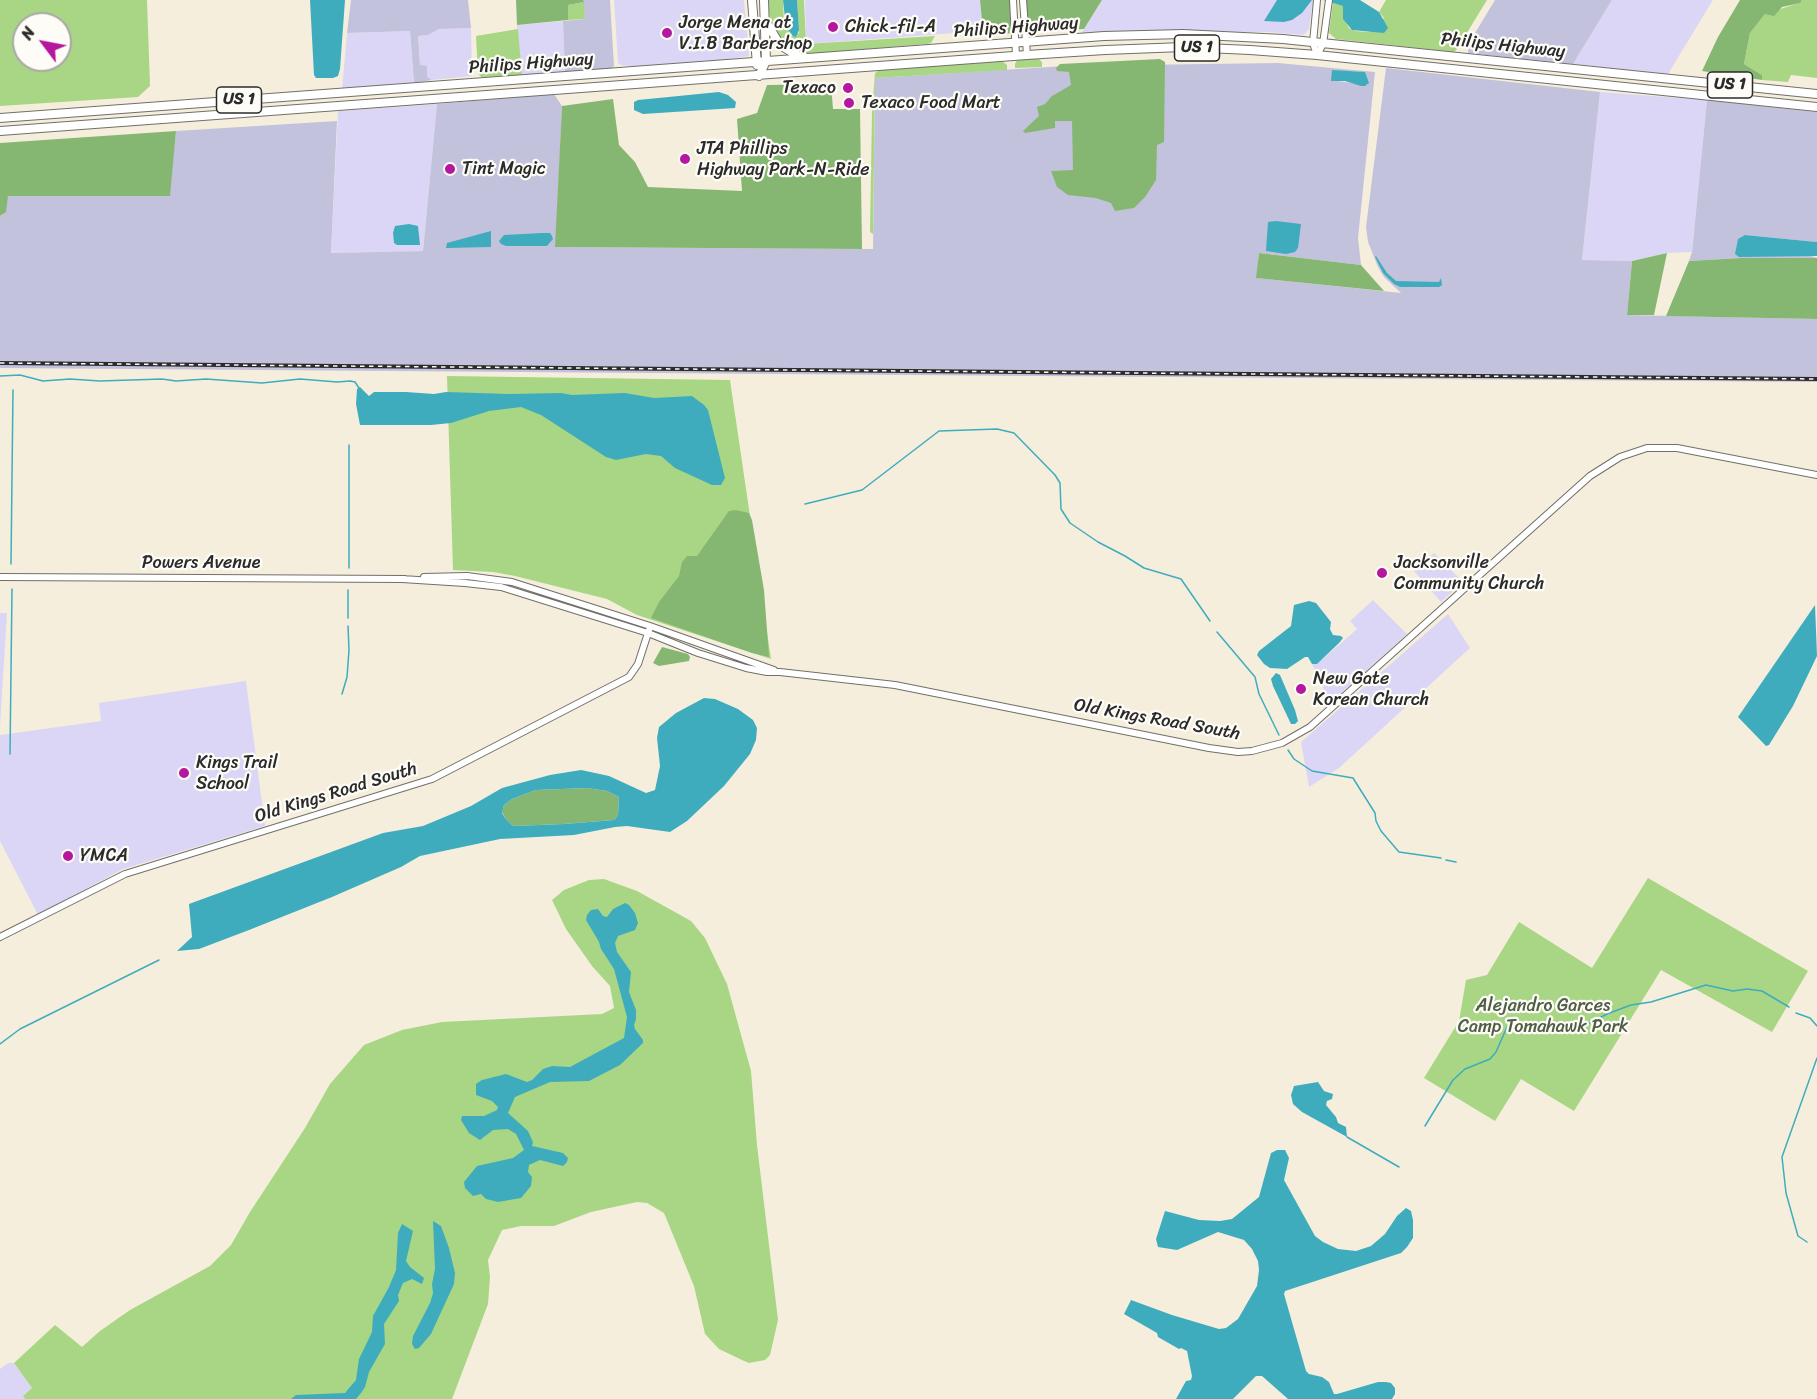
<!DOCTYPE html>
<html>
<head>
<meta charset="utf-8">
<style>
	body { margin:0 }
	#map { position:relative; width:1817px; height:1399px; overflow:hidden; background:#f6eedc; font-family:Sriracha,sans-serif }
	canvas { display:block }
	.north { position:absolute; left:12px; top:12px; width:60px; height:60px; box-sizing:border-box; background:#fdfcf7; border:2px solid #a9a8a5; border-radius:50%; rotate:302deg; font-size:16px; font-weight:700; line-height:24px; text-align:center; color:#2b2b2b }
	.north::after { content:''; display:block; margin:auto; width:21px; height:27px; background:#b5179e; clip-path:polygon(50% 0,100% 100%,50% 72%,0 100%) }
</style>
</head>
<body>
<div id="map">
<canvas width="1817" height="1399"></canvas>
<div class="north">N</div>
</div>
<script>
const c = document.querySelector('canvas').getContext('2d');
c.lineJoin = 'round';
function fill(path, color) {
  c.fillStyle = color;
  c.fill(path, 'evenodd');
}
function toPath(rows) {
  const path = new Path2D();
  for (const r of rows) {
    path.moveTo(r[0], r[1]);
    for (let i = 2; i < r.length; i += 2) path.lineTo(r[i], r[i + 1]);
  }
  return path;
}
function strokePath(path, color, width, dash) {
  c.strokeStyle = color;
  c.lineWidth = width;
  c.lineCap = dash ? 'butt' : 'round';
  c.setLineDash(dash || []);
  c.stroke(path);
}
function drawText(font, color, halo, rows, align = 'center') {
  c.font = font + ' Sriracha,sans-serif';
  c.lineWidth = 4.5;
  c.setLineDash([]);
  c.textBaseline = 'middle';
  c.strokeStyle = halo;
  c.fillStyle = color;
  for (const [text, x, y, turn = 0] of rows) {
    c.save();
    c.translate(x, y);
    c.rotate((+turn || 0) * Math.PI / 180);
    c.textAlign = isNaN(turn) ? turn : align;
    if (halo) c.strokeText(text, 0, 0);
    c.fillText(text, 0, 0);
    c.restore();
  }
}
const built = toPath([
	[614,0,744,0,749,56,709,62,639,67,621,65,618,63],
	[805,0,980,0,983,31,806,44],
	[1102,0,1313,0,1309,29,1304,35,1267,32,1081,34],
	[1612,0,1713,0,1668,74,1573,64],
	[563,21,565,73,522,77,517,25],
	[471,28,472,76,432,80,427,77,420,66,418,36,428,35,439,29],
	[410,31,414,83,342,90,347,33],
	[1600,92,1707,100,1692,252,1667,253,1632,261,1582,260],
	[437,104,423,251,331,253,338,111],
	[1434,553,1459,578,1455,581,1459,586,1441,602,1414,571],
	[1373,600,1407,634,1330,703,1312,664,1317,664,1357,629,1350,621],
	[0,613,7,613,0,727],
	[1448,614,1470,648,1339,768,1309,787,1301,742],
	[246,681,265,826,123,869,38,915,0,841,0,735,101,721,99,703],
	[8,1363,14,1363,32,1388,23,1396,25,1399,0,1399,0,1369]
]);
const industrial = toPath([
	[351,0,468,0,471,28,439,29,428,35,418,36,420,65,427,66,427,77,432,80,414,83,410,31,347,33],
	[583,0,610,0,614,66,610,70,565,73,563,21,585,19],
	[1495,0,1612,0,1573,64,1468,53,1469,43],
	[1278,63,1375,72,1358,238,1361,265,1259,253,1257,278,1401,293,1384,277,1378,267,1368,242,1366,227,1386,68,1600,92,1582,260,1632,261,1627,315,1817,319,1817,382,0,368,0,216,2,215,8,196,169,196,176,131,337,121,331,253,423,251,437,104,554,94,562,106,556,247,873,249,875,78,1065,66],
	[1349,71,1362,72,1368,83,1367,85,1331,80],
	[1707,100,1817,112,1817,242,1745,235,1817,258,1741,258,1689,261,1692,252]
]);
const green = toPath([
	[0,0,147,0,150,86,138,97,0,106],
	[24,24,60,24,60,60,24,60],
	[768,0,783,0,784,24,799,34,797,0,804,0,806,44,935,36,931,43,927,44,806,54,785,47,770,24],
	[1386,0,1487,0,1457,49,1454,52,1336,39,1329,33,1333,3,1343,6,1343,16,1349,28,1355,31,1369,32,1384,18,1379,12],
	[1802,0,1817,0,1817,78,1791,75,1788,82,1762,80,1762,75,1744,64,1750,33,1765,14,1799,3],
	[584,2,585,19,568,20,568,5],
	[518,29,522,76,481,77,478,73,476,36],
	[1038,58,1042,62,1042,67,1015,68,1015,64,1017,60],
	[1002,61,1007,65,1007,70,875,78,873,234,870,232,872,111,875,73,880,70],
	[447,376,730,380,771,659,637,615,607,599,515,576,493,572,453,570],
	[1648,878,1808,971,1772,1032,1661,970,1574,1111,1521,1079,1495,1121,1424,1078,1459,1021,1466,980,1487,975,1519,922,1592,968],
	[604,879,637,891,691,921,705,938,727,984,751,1071,757,1145,778,1320,770,1355,765,1360,749,1363,742,1360,719,1349,705,1334,694,1286,664,1213,647,1203,637,1202,591,1212,554,1226,521,1226,502,1230,488,1260,490,1277,488,1304,452,1399,25,1399,23,1396,32,1388,14,1363,55,1325,82,1347,100,1331,130,1310,210,1266,231,1245,250,1212,305,1128,330,1084,364,1045,402,1030,442,1022,602,1014,614,1008,610,986,592,966,566,929,552,900,564,890,589,880]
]);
const forest = toPath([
	[516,0,583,0,584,2,568,5,568,20,517,25],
	[980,0,1010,0,1011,33,992,36,983,31],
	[1026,0,1102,0,1084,29,1034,32,1027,27],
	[1740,0,1802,0,1800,3,1782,7,1774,16,1765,14,1750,33,1744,64,1762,75,1762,80,1702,71,1718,37],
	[1160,59,1165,62,1164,142,1157,145,1156,180,1145,197,1134,208,1115,211,1111,203,1096,198,1068,195,1057,187,1051,171,1073,170,1072,121,1055,121,1055,128,1025,133,1023,131,1039,116,1037,107,1045,104,1052,96,1071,85,1069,72,1057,71,1056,68,1060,64],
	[831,84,833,109,860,109,862,249,555,247,562,106,613,99,619,145,635,162,648,187,742,191,737,119,757,113,767,85],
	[176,131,170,196,8,196,6,212,0,216,0,143],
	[1259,253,1361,265,1384,291,1256,278],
	[1667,253,1654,315,1627,315,1632,261],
	[1741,258,1817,258,1817,319,1666,316,1689,261],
	[736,510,749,513,752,520,764,590,769,657,752,653,651,618,659,602,679,576,682,562,687,556,697,556,729,511],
	[662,647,688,654,690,657,689,661,659,666,653,663],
	[587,788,607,791,619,797,618,815,614,820,564,824,513,826,505,818,502,812,504,805,512,799,536,790]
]);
const water = toPath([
	[310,0,345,0,340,69,338,76,333,78,316,78,314,75],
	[783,0,797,0,799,30,796,37,793,36,786,27],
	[1277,0,1312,0,1302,13,1292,20,1284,22,1264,21],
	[1323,0,1360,0,1379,12,1388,28,1384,33,1352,30,1343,19,1343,6],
	[1332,70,1365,72,1369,83,1365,86,1361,86,1345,81,1331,81],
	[719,92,728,95,736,102,735,108,643,114,634,110,634,102,638,100],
	[1276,221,1301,224,1298,248,1295,252,1286,254,1266,251,1268,222],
	[409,224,418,226,420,245,397,245,394,243,393,233,395,226],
	[491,231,491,247,446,248,447,243],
	[542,233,550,233,552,236,553,239,547,246,506,246,501,244,499,241,504,235],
	[1745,235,1817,242,1817,256,1739,257,1735,254,1738,239],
	[1376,256,1387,273,1396,281,1439,282,1441,278,1442,285,1439,287,1400,287,1394,284,1383,273,1375,257],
	[360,387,369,396,374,392,406,392,434,394,446,392,509,394,561,393,572,395,625,393,654,398,692,396,704,405,708,410,725,478,721,485,712,485,675,468,661,456,646,454,616,460,606,457,541,415,521,407,489,411,451,423,431,425,360,425,356,404,357,389],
	[1309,601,1316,603,1331,622,1330,629,1333,635,1341,636,1343,638,1339,643,1317,664,1312,664,1308,657,1305,657,1287,669,1270,668,1264,664,1257,655,1259,651,1291,626,1294,605],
	[1815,605,1817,656,1793,706,1769,745,1766,746,1738,717],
	[1276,673,1280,675,1295,710,1298,721,1295,724,1291,724,1273,686,1271,679],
	[704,698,715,699,738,709,753,720,757,728,756,740,750,754,724,786,687,821,670,832,627,826,615,827,574,835,500,839,420,856,401,867,332,897,249,930,199,949,177,951,192,937,189,904,383,833,423,826,471,806,502,788,550,775,581,770,609,776,646,793,655,790,660,766,657,738,659,727,676,713],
	[587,788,607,791,619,797,618,815,614,820,564,824,513,826,505,818,502,813,504,805,512,799,536,790],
	[625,903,629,905,635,913,638,923,635,930,618,936,615,943,617,952,631,972,629,992,636,1010,636,1019,634,1025,635,1029,643,1040,643,1043,620,1065,589,1081,550,1082,515,1097,508,1113,528,1131,533,1142,532,1146,563,1153,568,1158,567,1162,563,1166,540,1160,529,1165,528,1172,532,1177,531,1186,521,1198,498,1202,486,1199,481,1194,473,1196,465,1188,464,1182,477,1166,513,1158,524,1150,516,1134,508,1129,493,1130,480,1140,469,1133,461,1120,462,1116,484,1116,497,1110,498,1107,492,1101,476,1095,476,1084,482,1080,506,1074,527,1082,532,1080,543,1069,552,1066,570,1067,624,1038,627,1017,614,969,601,949,599,942,586,920,587,915,591,910,598,909,603,916,607,917,613,909],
	[1318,1082,1324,1091,1333,1094,1332,1099,1327,1101,1326,1105,1336,1117,1338,1123,1346,1127,1347,1137,1302,1112,1293,1104,1291,1095,1294,1086],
	[1277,1150,1285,1150,1289,1158,1284,1180,1315,1236,1323,1242,1338,1249,1356,1251,1371,1246,1385,1234,1397,1216,1406,1208,1411,1211,1413,1220,1413,1238,1407,1247,1401,1253,1285,1291,1284,1294,1306,1371,1309,1374,1322,1377,1329,1382,1334,1394,1337,1394,1378,1382,1386,1382,1391,1383,1395,1388,1395,1394,1392,1399,1288,1399,1262,1376,1256,1376,1233,1399,1176,1399,1186,1381,1191,1380,1192,1376,1187,1351,1181,1348,1179,1349,1158,1337,1157,1333,1124,1314,1131,1300,1172,1315,1219,1329,1226,1328,1238,1319,1257,1286,1259,1270,1258,1261,1252,1249,1244,1240,1218,1232,1177,1250,1158,1247,1156,1239,1165,1211,1199,1220,1220,1221,1232,1219,1259,1197,1271,1153],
	[433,1221,441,1226,449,1248,455,1273,454,1284,431,1334,419,1348,415,1349,412,1344,413,1336,430,1303,433,1293,432,1284,435,1269],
	[402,1224,413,1231,406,1261,410,1267,424,1278,422,1284,412,1279,403,1283,398,1295,399,1301,384,1324,385,1344,369,1372,365,1387,361,1393,356,1399,291,1399,296,1395,345,1393,356,1380,359,1359,372,1332,373,1316,389,1287,396,1270,398,1233]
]);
const stream = toPath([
	[0,376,20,375,43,381,70,379,100,381,162,379,176,381,206,379,262,383,300,379,337,382,350,381,355,382,359,388],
	[805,504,862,490,939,431,997,429,1014,433,1055,475,1060,483,1061,509,1070,523,1098,542,1125,556,1144,568,1181,579,1210,621],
	[11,564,13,390],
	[349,568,349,445],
	[348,618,348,590],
	[1217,632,1255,677,1259,694,1279,735],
	[342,694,347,677,349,650,348,626],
	[1288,750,1294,759,1312,771,1353,778,1375,813,1376,821,1381,831,1399,852,1441,858],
	[10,754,12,589],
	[1446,860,1456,862],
	[1796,1013,1810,1018,1817,1026],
	[0,1044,20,1029,159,960],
	[1425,1126,1453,1080,1465,1069,1490,1059,1496,1052,1507,1027,1516,1023,1533,1024,1540,1027,1558,1030,1580,1028,1607,1014,1631,1005,1651,1002,1706,985,1733,991,1747,989,1762,991,1789,1007],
	[1347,1137,1399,1167],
	[1807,1242,1798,1236,1786,1193,1782,1157,1817,1058]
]);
const tertiary = toPath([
	[1013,0,1016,56],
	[1023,0,1027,55],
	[1317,55,1323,44,1329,0],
	[1317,55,1313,43,1317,0],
	[0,577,405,579],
	[424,577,467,576,512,582,650,626,774,670],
	[402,579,465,583,501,587,648,633,698,653,746,668,767,672,780,672,895,685,1209,748,1238,752,1252,751,1282,743,1310,727,1590,476,1620,457,1647,448,1677,448,1817,475],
	[0,937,125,874,432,779,629,677,638,664,649,630]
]);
const primary = toPath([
	[752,0,757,65],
	[768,25,780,45,795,54,805,57],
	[759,76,766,61,764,0],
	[0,118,1104,36,1183,34,1283,39,1817,94],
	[0,131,1027,55,1105,50,1183,47,1250,50,1317,55,1817,107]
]);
const rail = toPath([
	[0,363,1817,379]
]);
const markers = [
	[833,27,6,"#b5179e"],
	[667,33,6,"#b5179e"],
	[848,88,6,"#b5179e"],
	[849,103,6,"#b5179e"],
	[685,159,6,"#b5179e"],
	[450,169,6,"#b5179e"],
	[1382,573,6,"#b5179e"],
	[1301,689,6,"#b5179e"],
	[184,773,6,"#b5179e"],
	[68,856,6,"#b5179e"]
];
const shields = [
	[1197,48,45],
	[1730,85,45],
	[239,100,45]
];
const shieldNames = [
	["US 1",1197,48],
	["US 1",1730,85],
	["US 1",239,100]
];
const poiNames = [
	["Jorge Mena at",679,23],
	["V.I.B Barbershop",679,44],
	["Chick-fil-A",845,27],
	["Texaco",836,88,"right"],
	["Texaco Food Mart",861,103],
	["JTA Phillips",697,149],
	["Highway Park-N-Ride",697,170],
	["Tint Magic",462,169],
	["Jacksonville",1394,563],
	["Community Church",1394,584],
	["New Gate",1313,679],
	["Korean Church",1313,700],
	["Kings Trail",196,763],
	["School",196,784],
	["YMCA",80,856]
];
const streetNames = [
	["Philips Highway",1016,28,-4],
	["Philips Highway",1503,46,6],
	["Philips Highway",531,64,-4],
	["Powers Avenue",201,563],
	["Old Kings Road South",1157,720,10],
	["Old Kings Road South",336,793,-17]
];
const parkNames = [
	["Alejandro Garces",1543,1006],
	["Camp Tomahawk Park",1543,1027]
];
fill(built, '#dcd6f6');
fill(industrial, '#c2c2dc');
fill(green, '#a8d684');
fill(forest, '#86b772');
fill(water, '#3facbe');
strokePath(stream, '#3facbe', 1.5);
strokePath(tertiary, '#726f69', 8);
strokePath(primary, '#726f69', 10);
strokePath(tertiary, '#fff', 6);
strokePath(primary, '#fff', 8);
strokePath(rail, '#2b2b2b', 4);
strokePath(rail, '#fdfcf7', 1.5, [4.5]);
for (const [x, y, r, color] of markers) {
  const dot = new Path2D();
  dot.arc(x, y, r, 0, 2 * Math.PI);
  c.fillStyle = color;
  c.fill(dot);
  strokePath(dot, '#fdfcf7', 2);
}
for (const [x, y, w] of shields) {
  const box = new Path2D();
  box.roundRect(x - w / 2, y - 13, w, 26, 4.5);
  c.fillStyle = '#fdfcf7';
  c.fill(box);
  strokePath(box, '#2b2b2b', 1.5);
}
drawText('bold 16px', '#2b2b2b', null, shieldNames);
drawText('18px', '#2b2b2b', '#fdfcf7', poiNames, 'left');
drawText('18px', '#2b2b2b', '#fdfcf7', streetNames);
drawText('18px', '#505e46', '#fdfcf7', parkNames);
</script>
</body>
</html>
